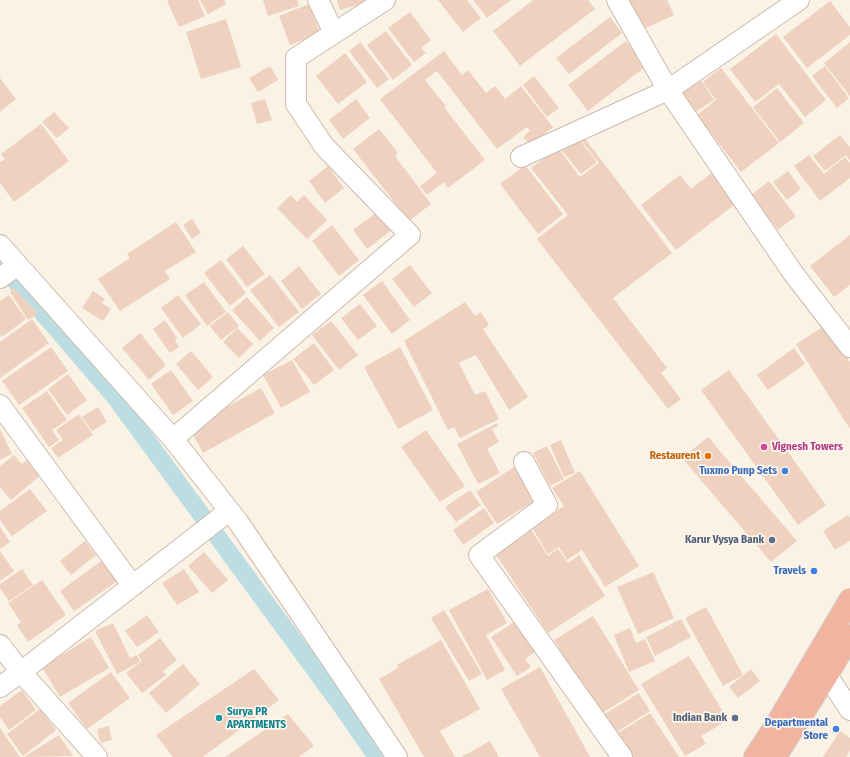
<!DOCTYPE html>
<html>
<head>
<meta charset="utf-8">
<style>
	body { margin:0 }
	canvas { display:block; background:#fbf2e6 }
</style>
</head>
<body>
<canvas width="850" height="757"></canvas>
<script>
const c = document.querySelector('canvas').getContext('2d');
c.lineJoin = 'round';
function toPath(rows) {
  const path = new Path2D();
  for (const r of rows) {
    path.moveTo(r[0], r[1]);
    for (let i = 2; i < r.length; i += 2) path.lineTo(r[i], r[i + 1]);
  }
  return path;
}
function strokePath(path, color, width, dash) {
  c.strokeStyle = color;
  c.lineWidth = width;
  c.lineCap = dash ? 'butt' : 'round';
  c.setLineDash(dash || []);
  c.stroke(path);
}
function fill(path, color) {
  c.fillStyle = color;
  c.fill(path, 'evenodd');
}
function drawText(font, color, halo, rows, align = 'center') {
  c.font = font + ' "Fira Sans Condensed",sans-serif';
  c.lineWidth = 3.5;
  c.setLineDash([]);
  c.textBaseline = 'middle';
  c.strokeStyle = halo;
  c.fillStyle = color;
  for (const [text, x, y, turn = 0] of rows) {
    c.save();
    c.translate(x, y);
    c.rotate((+turn || 0) * Math.PI / 180);
    c.textAlign = isNaN(turn) ? turn : align;
    if (halo) c.strokeText(text, 0, 0);
    c.fillText(text, 0, 0);
    c.restore();
  }
}
const canal = toPath([
	[0,263,115,397,343,708,377,757]
]);
const building = toPath([
	[169,0,198,0,205,16,179,27,167,1],
	[200,0,224,0,226,4,208,14],
	[263,0,297,0,299,6,268,16],
	[337,0,374,0,340,10],
	[438,0,467,0,481,18,463,32],
	[473,0,511,0,487,18],
	[533,0,588,0,595,9,520,66,493,31],
	[625,0,667,0,674,15,640,31],
	[830,1,850,27,850,35,807,68,783,37],
	[309,4,320,33,290,45,279,16],
	[410,12,431,40,421,48,426,53,414,62,388,28],
	[610,17,622,33,569,74,556,58],
	[226,19,241,67,201,79,186,32],
	[386,31,412,65,393,80,367,45],
	[776,34,826,100,805,117,779,84,755,102,730,69],
	[626,41,645,67,588,111,568,85],
	[360,42,389,79,377,88,349,51],
	[850,42,850,96,824,63],
	[444,51,462,75,468,70,486,93,495,86,505,99,521,86,553,127,530,145,523,137,530,131,527,127,497,149,437,71,425,80,446,106,444,107,485,160,448,188,444,182,427,195,420,186,437,173,380,99],
	[345,53,367,82,338,104,316,76],
	[270,66,278,80,258,92,249,78],
	[825,66,849,98,837,108,812,76],
	[721,68,779,143,741,172,697,115,716,100,703,82],
	[534,76,559,108,547,117,523,85],
	[0,78,16,99,0,112],
	[701,80,714,100,694,113,680,92],
	[777,88,804,123,780,142,753,107],
	[265,99,272,120,257,124,251,103],
	[356,99,370,118,343,139,329,120],
	[54,112,69,128,57,138,42,122],
	[41,124,69,161,14,202,0,183,0,162,5,159,1,154],
	[379,129,398,153,395,156,431,204,409,221,353,149],
	[840,135,850,147,850,160,846,155,825,171,813,156],
	[583,136,672,253,613,298,667,368,661,373,681,399,668,409,537,239,568,215,531,168,558,148,580,177,599,163,580,139],
	[577,137,597,162,581,174,561,149],
	[809,155,824,174,845,157,850,163,850,178,820,201,794,166],
	[525,165,563,214,538,234,500,184],
	[328,166,344,188,325,203,309,181],
	[714,171,738,202,676,250,641,205,680,175,691,189],
	[788,171,801,189,787,200,773,182],
	[769,181,796,216,778,230,751,195],
	[291,195,297,202,304,195,327,220,307,239,277,208],
	[380,210,394,228,367,249,353,230],
	[192,219,201,233,192,239,183,225],
	[176,222,196,252,165,271,170,279,120,311,98,279,130,258,127,254],
	[332,225,359,260,339,276,312,241],
	[850,235,850,285,834,297,810,266],
	[243,246,265,274,247,287,226,259],
	[221,260,246,293,230,306,204,273],
	[410,265,432,293,414,307,392,279],
	[299,266,321,294,302,309,281,281],
	[270,275,299,312,279,327,250,290],
	[382,281,410,320,392,334,363,295],
	[204,282,226,312,207,326,185,295],
	[14,288,38,313,28,320,10,292],
	[93,291,105,299,102,303,111,309,103,321,82,308],
	[9,295,26,319,2,337,0,334,0,301],
	[178,295,201,324,183,338,161,308],
	[247,297,274,328,260,341,232,310],
	[465,302,475,316,481,312,489,325,483,329,528,397,509,410,476,355,459,363,475,395,485,391,499,419,460,438,454,427,448,430,404,341],
	[360,304,377,326,358,340,341,318],
	[228,312,239,326,221,340,210,326],
	[32,319,49,343,0,378,0,342],
	[165,320,177,338,175,340,179,347,170,353,153,329],
	[331,321,358,355,339,370,312,335],
	[826,325,850,362,850,429,796,344],
	[237,328,253,344,239,358,223,342],
	[140,333,166,365,149,380,122,348],
	[314,343,334,370,314,385,293,359],
	[51,347,68,371,19,405,2,381],
	[400,347,433,410,398,429,364,367],
	[794,348,805,364,768,390,757,375],
	[191,351,213,377,198,390,176,364],
	[292,360,310,392,281,408,263,375],
	[171,370,193,401,173,415,151,384],
	[729,370,826,505,798,525,701,390],
	[68,374,87,400,67,415,48,389],
	[261,388,275,413,203,453,189,428],
	[47,391,67,420,52,430,59,440,49,447,22,408],
	[98,407,107,422,92,431,82,417],
	[79,414,93,435,58,458,51,448,63,440,56,430],
	[497,423,498,426,492,429,499,442,487,449,500,473,478,484,457,444],
	[0,429,12,454,0,460],
	[426,430,465,486,440,502,401,447],
	[708,437,797,541,771,562,682,458],
	[561,440,575,473,564,477,550,445],
	[547,446,564,479,550,486,533,453],
	[14,455,22,464,27,460,40,476,11,500,0,487,0,466],
	[514,467,536,500,497,524,476,492],
	[580,471,639,566,605,587,582,550,567,560,559,547,548,554,531,526,564,506,552,488],
	[30,489,47,511,12,536,0,520,0,511],
	[470,490,481,505,456,522,445,507],
	[484,508,494,523,463,545,453,530],
	[848,515,850,518,850,541,835,550,823,531],
	[0,527,10,542,0,549],
	[530,528,548,556,558,549,568,563,579,555,605,596,548,633,494,552],
	[85,541,96,555,71,575,60,561],
	[0,551,14,571,0,581],
	[204,552,228,580,212,593,188,566],
	[104,559,119,580,74,611,60,591],
	[22,569,33,585,9,601,0,588,0,584],
	[184,569,199,592,177,605,162,583],
	[653,572,674,618,638,634,617,587],
	[42,580,66,615,28,642,17,625,21,622,8,603],
	[488,589,507,623,486,635,505,670,487,680,449,610],
	[706,607,743,675,723,686,685,618],
	[444,610,482,674,469,681,431,618],
	[147,615,159,632,137,647,125,631],
	[593,616,639,690,599,715,554,640],
	[681,619,691,637,655,656,646,637],
	[514,622,535,652,525,659,531,667,517,676,491,637],
	[113,623,130,658,137,655,140,662,117,674,95,631],
	[630,628,636,643,645,639,655,661,629,672,614,635],
	[91,637,109,668,60,697,42,667],
	[160,638,177,660,163,671,166,675,142,693,126,673,142,661,138,655],
	[441,640,480,709,440,731,455,757,424,757,379,679,398,668,397,665],
	[689,656,728,720,701,736,706,744,685,756,641,684],
	[183,664,200,684,166,713,149,693],
	[540,667,590,757,540,757,501,689],
	[254,669,279,700,203,757,173,757,156,735],
	[751,669,760,681,738,698,729,687],
	[111,672,130,698,87,729,68,703],
	[22,690,36,710,9,730,0,717,0,706],
	[639,693,650,711,612,735,600,717],
	[40,709,56,730,23,756,7,734],
	[650,713,679,757,629,757,615,735],
	[288,714,314,746,299,757,225,757],
	[109,726,112,740,100,743,97,729],
	[0,728,20,757,0,757],
	[840,731,850,738,850,751,846,757,823,757],
	[59,735,73,756,24,757],
	[490,741,499,757,461,757]
]);
const minor = toPath([
	[318,0,334,33],
	[617,0,668,90,793,273,850,347],
	[521,157,668,90,799,0],
	[0,245,173,439,239,523,397,757],
	[0,278,18,265],
	[0,405,133,586],
	[173,439,410,235,324,146,296,104,296,58,385,0],
	[524,462,547,505,479,555,622,757],
	[0,645,21,672,97,757],
	[827,675,850,710],
	[0,687,21,672,229,511]
]);
const highway = toPath([
	[755,757,775,727,850,600],
	[775,757,827,675,850,636]
]);
const markers = [
	[764,447,4,"#d1479c"],
	[708,456,4,"#e8710a"],
	[785,471,4,"#3f7fe0"],
	[772,540,4,"#5c6f8a"],
	[814,571,4,"#3f7fe0"],
	[219,718,4,"#0f9aa8"],
	[735,718,4,"#5c6f8a"],
	[836,729,4,"#3f7fe0"]
];
const hotelNames = [
	["Vignesh Towers",772,447]
];
const foodNames = [
	["Restaurent",700,456]
];
const shopNames = [
	["Tuxmo Punp Sets",777,471],
	["Travels",806,571],
	["Departmental",828,723],
	["Store",828,736]
];
const serviceNames = [
	["Karur Vysya Bank",764,540],
	["Indian Bank",727,718]
];
const cultureNames = [
	["Surya PR",227,712],
	["APARTMENTS",227,725]
];
strokePath(canal, '#bcdee3', 18);
fill(building, '#eed1bf');
strokePath(minor, '#ccbaad', 22);
strokePath(highway, '#d8d1cd', 24);
strokePath(minor, '#fff', 20);
strokePath(highway, '#f0b4a1', 22);
for (const [x, y, r, color] of markers) {
  const dot = new Path2D();
  dot.arc(x, y, r, 0, 2 * Math.PI);
  c.fillStyle = color;
  c.fill(dot);
  strokePath(dot, '#fef6ec', 1.5);
}
drawText('bold 11px', '#b23c85', '#fef6ec', hotelNames, 'left');
drawText('bold 11px', '#c56008', '#fef6ec', foodNames, 'right');
drawText('bold 11px', '#366cbe', '#fef6ec', shopNames, 'right');
drawText('bold 11px', '#4e5e75', '#fef6ec', serviceNames, 'right');
drawText('bold 11px', '#0d838f', '#fef6ec', cultureNames, 'left');
</script>
</body>
</html>
